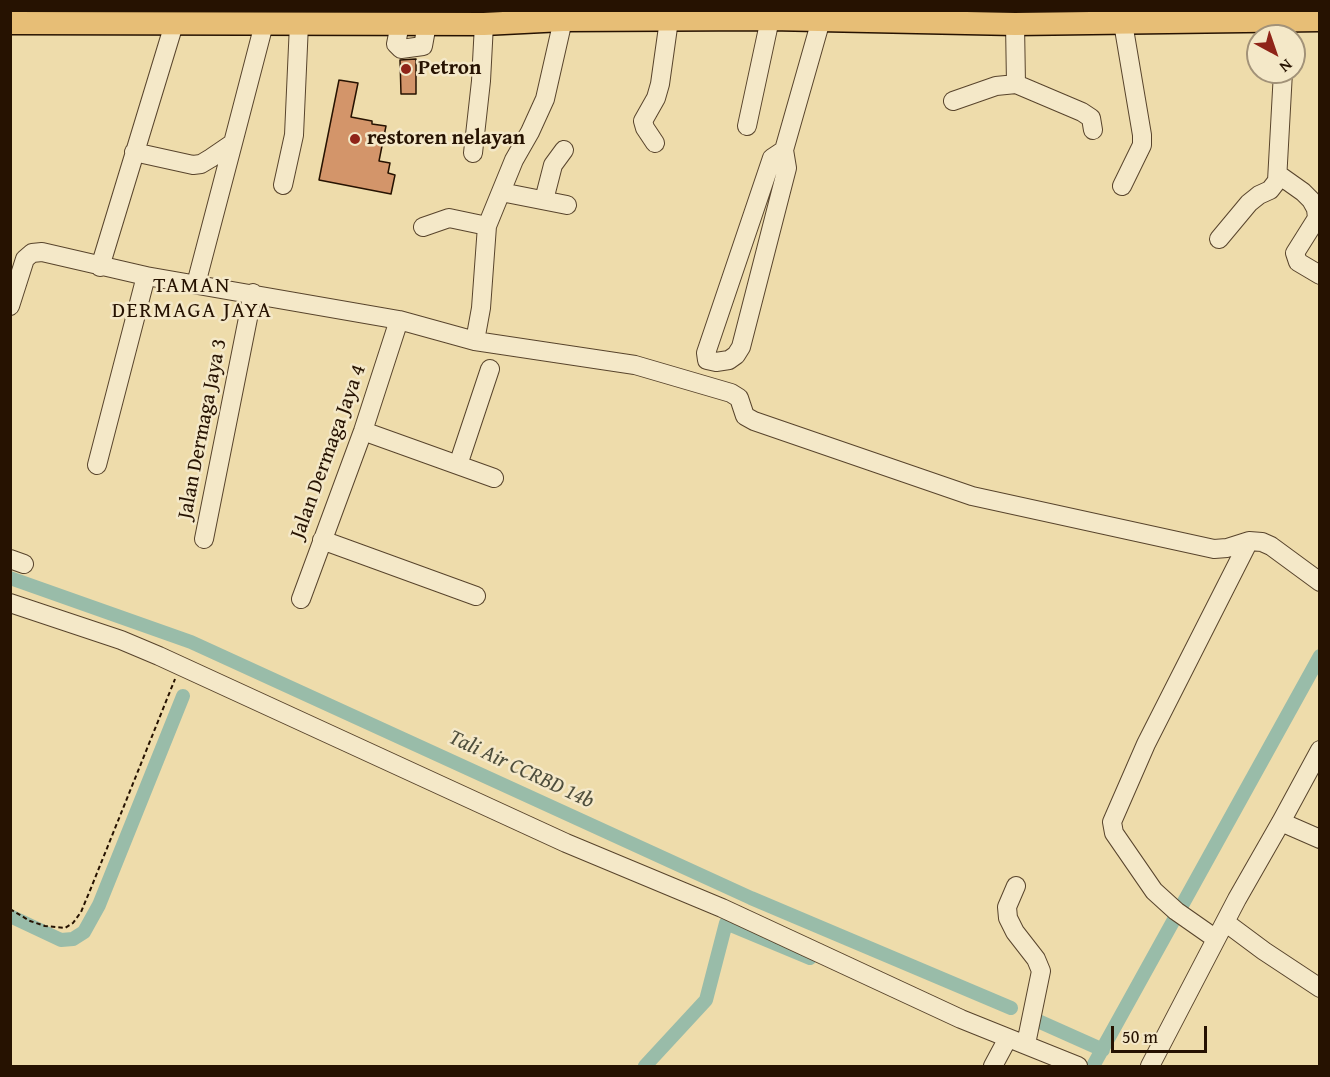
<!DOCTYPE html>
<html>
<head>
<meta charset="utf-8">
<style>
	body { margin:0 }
	#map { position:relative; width:1330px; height:1077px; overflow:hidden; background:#eedcab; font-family:"Gentium Book Plus",serif }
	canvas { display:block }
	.frame { position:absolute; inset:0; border:12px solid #261201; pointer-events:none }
	.north { position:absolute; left:1246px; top:24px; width:60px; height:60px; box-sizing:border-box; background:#f4e8c8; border:2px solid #a29278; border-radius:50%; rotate:140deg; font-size:16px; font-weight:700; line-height:24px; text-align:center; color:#261201 }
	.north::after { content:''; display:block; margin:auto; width:21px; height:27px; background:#8f2418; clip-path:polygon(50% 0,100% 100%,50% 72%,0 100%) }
	.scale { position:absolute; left:1111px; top:1026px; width:96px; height:27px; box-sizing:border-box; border:3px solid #261201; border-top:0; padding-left:8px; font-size:18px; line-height:21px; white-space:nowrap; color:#261201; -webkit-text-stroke:4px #f4e8c8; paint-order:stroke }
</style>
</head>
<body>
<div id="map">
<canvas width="1330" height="1077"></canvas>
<div class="frame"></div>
<div class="north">N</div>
<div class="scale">50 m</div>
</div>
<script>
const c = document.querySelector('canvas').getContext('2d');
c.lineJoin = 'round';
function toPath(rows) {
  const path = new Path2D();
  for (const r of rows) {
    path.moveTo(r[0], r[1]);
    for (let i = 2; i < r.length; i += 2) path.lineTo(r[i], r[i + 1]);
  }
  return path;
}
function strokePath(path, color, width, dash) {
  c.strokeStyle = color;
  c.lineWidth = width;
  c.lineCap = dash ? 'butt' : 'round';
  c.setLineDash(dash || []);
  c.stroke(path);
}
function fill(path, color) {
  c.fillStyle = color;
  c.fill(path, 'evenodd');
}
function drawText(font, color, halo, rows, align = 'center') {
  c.font = font + ' "Gentium Book Plus",serif';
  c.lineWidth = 5;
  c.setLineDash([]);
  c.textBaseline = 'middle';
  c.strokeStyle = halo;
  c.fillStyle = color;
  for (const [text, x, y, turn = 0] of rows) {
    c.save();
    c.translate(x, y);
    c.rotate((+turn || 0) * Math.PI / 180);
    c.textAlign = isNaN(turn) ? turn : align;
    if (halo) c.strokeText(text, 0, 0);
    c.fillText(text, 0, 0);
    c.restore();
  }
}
const canal = toPath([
	[10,578,191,642,751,898,1011,1008],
	[10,916,61,940,73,939,84,932,99,905,183,696],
	[1038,1021,1103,1050],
	[645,1066,706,1000,726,923,810,958],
	[1093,1066,1320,656]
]);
const building = toPath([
	[416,59,416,94,401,94,400,60,416,59],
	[339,80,358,83,351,117,372,121,372,124,386,126,379,161,390,163,388,173,395,175,391,194,319,180,339,80]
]);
const path = toPath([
	[10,909,30,921,45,926,65,928,73,923,81,912,91,888,175,679]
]);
const minor = toPath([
	[400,24,396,44,401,49,423,46,427,24],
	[1285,36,1286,21],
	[1016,84,1082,112,1091,118,1093,130],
	[953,101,996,86,1016,84,1015,24],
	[747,126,770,19],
	[655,143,645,128,643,121,656,98,660,84,669,20],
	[784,150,772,158,706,353,707,360,716,362,729,360,736,355,741,347,787,168,784,150,821,20],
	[134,152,193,165,201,164,211,158,233,143,264,24],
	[473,153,481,81,484,24],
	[1279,175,1303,192,1311,200,1316,209,1317,218,1295,253,1298,262,1320,275],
	[283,185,294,135,299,24],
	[1122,186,1142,145,1142,135,1123,23],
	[501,192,567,205],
	[544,200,553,165,564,150],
	[423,227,449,218,487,226],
	[1219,239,1249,203,1259,195,1270,190,1277,181,1283,72],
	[100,267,174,24],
	[196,284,233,143],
	[10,306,25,259,32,253,42,252,146,276,399,320,475,341,635,365,731,393,739,398,745,416,754,421,972,496,1214,549,1227,548,1249,541,1262,542,1271,546,1320,582],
	[475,341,481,308,487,226,514,160,530,132,545,99,563,20],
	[363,431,494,478],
	[97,465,146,276],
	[458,465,490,369],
	[204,539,253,293],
	[322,540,476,596],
	[10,559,24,564],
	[301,599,363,431,399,320],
	[10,603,121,640,159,656,566,843,722,908,961,1019,1078,1066],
	[1281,822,1320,839],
	[1016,886,1007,907,1008,918,1015,932,1036,959,1041,971,1026,1044],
	[1225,922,1264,951,1320,988],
	[1216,939,1176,911,1154,891,1114,833,1112,822,1146,744,1249,541],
	[993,1066,1008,1038],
	[1150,1066,1237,899,1281,822,1320,750]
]);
const major = toPath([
	[10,23,484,24,563,20,770,19,1015,24,1320,20]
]);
const markers = [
	[406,69,6,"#8f2418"],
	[355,139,6,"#8f2418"]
];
const poiNames = [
	["Petron",418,69],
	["restoren nelayan",367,139]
];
const streetNames = [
	["Jalan Dermaga Jaya 3",203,429,-79],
	["Jalan Dermaga Jaya 4",329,452,-70]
];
const neighbourhoodNames = [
	["TAMAN",192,286],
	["DERMAGA JAYA",192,311]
];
const waterNames = [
	["Tali Air CCRBD 14b",521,770,25]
];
strokePath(canal, '#99bca9', 14);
fill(building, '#d3956a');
strokePath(building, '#261201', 1.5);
strokePath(minor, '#58442c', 20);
strokePath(major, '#261201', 25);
strokePath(path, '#261201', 2, [4.5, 3]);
strokePath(minor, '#f4e8c8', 18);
strokePath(major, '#e7be76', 22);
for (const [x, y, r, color] of markers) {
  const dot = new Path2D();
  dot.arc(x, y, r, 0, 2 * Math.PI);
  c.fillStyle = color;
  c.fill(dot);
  strokePath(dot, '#f4e8c8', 2);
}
drawText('bold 21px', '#261201', '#f4e8c8', poiNames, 'left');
drawText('21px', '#261201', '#f4e8c8', streetNames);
c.letterSpacing = '1.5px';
drawText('22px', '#261201', '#f4e8c8', neighbourhoodNames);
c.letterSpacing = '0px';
drawText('italic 22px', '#4e4e3c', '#f4e8c8', waterNames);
</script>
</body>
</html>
